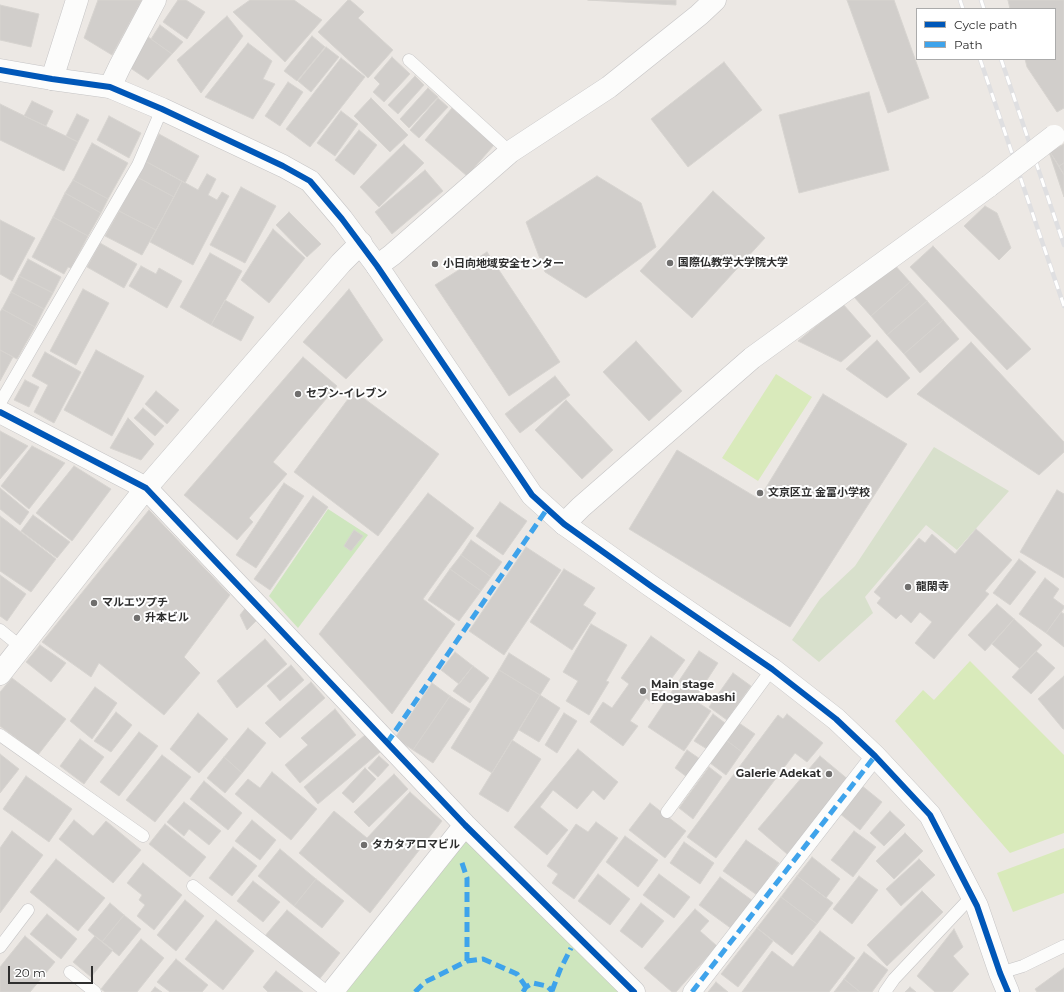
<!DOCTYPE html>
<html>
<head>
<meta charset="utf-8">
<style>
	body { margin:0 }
	#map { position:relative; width:1064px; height:992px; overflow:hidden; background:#ece8e4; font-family:Montserrat,sans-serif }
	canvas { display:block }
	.legend { position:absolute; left:916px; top:8px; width:140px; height:52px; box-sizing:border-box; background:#fff; border:1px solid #ababab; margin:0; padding:5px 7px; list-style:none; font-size:12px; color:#2e2e2e }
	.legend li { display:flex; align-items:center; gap:8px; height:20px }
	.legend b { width:20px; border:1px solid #ababab }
	.scale { position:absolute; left:8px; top:966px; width:85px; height:18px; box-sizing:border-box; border:2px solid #2e2e2e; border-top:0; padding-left:5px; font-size:12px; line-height:14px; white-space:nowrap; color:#2e2e2e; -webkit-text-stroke:3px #fff; paint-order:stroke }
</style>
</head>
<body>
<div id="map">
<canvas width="1064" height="992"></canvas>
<ul class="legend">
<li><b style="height:5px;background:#0057b8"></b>Cycle path</li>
<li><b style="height:5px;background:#3ea3eb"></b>Path</li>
</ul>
<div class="scale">20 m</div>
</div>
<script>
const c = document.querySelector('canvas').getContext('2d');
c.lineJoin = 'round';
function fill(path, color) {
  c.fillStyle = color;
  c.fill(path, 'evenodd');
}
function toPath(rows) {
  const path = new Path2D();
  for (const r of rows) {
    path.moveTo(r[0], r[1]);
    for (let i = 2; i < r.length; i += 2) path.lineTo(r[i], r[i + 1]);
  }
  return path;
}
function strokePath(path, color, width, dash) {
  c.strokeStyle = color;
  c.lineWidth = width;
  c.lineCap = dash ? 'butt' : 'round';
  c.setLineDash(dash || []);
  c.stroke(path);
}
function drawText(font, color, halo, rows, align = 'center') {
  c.font = font + ' Montserrat,"Noto Sans JP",sans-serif';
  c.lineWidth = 4;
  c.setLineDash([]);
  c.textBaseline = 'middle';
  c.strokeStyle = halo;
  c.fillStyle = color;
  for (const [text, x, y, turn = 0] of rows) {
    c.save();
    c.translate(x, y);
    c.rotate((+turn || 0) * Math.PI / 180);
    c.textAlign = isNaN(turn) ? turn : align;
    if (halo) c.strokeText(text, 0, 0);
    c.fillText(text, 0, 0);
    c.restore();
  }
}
const green = toPath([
	[328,509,368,535,298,628,269,596],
	[465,836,623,992,345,992]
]);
const cemetery = toPath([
	[934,447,1009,491,957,550,926,525,865,597,873,613,819,662,792,640,820,599,855,566]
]);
const pitch = toPath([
	[776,374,812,397,758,481,722,458],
	[970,661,1064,755,1064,833,1010,853,895,721,923,690,934,700],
	[1064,848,1064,893,1013,912,997,873]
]);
const building = toPath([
	[98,0,142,0,112,55,84,38,98,0],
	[178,0,186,0,205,12,187,39,163,22,178,0],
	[250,0,294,0,322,20,285,62,233,12,250,0],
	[348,0,350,0,364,12,358,18,393,50,368,78,318,32,348,0],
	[588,0,676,0,676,5,588,0],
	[847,0,894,0,929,98,888,113,847,0],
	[1008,0,1064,0,1064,108,1057,112,1027,67,1025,59,1055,59,1055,9,1010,9,1008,0],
	[0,5,39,14,31,47,0,40,0,5],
	[227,16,243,36,201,93,177,60,227,16],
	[160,25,183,42,172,54,151,39,160,25],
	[144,34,172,54,148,80,126,65,144,34],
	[312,36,325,47,297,81,284,71,312,36],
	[248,43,272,61,263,79,275,84,253,119,205,97,248,43],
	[326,47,339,57,311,92,298,81,326,47],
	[392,57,410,74,384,102,373,92,380,84,374,78,392,57],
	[341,58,365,77,310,147,286,129,341,58],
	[724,62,762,110,688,167,651,119,724,62],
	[415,76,424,85,398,114,388,105,415,76],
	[288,82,303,92,280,126,265,116,288,82],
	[428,88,438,97,409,128,400,119,428,88],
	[869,92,889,170,799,193,779,115,869,92],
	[371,98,408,135,390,152,354,116,371,98],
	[438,98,448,107,419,138,410,130,438,98],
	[32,101,53,111,46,126,24,116,32,101],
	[0,104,78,142,64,171,0,140,0,104],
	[452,108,494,145,467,176,425,140,452,108],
	[341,111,358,124,335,156,317,143,341,111],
	[77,114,89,120,78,142,66,136,77,114],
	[109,116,141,133,129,158,97,140,109,116],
	[359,130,377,145,354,175,335,160,359,130],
	[159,134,199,156,185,183,145,161,159,134],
	[92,143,128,163,108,199,73,180,92,143],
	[404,144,424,163,379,207,360,187,404,144],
	[1064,144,1064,163,1059,166,1050,152,1064,144],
	[1049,152,1050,152,1064,175,1064,197,1049,152],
	[145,161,182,181,174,197,137,177,145,161],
	[1064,163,1064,175,1059,166,1064,163],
	[425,170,443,191,392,234,375,212,425,170],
	[207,174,216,179,208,195,217,200,222,192,229,196,193,265,150,242,182,181,198,190,207,174],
	[597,176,641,203,656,247,586,298,545,272,526,222,597,176],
	[137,177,174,197,156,230,119,211,137,177],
	[73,180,108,199,101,213,65,193,73,180],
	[241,187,276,206,245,263,210,245,241,187],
	[713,191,765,238,692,318,640,271,713,191],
	[65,193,101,213,88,236,53,217,65,193],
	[985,206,997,213,1011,248,999,260,964,226,985,206],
	[119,211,156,230,142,255,105,236,119,211],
	[289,212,321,244,307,257,276,225,289,212],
	[53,217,88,236,71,268,68,267,64,274,32,257,53,217],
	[0,220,35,238,12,281,0,274,0,220],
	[273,229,305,258,269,303,241,280,273,229],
	[100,243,137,264,124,288,87,267,100,243],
	[933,246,1031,349,1007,370,910,267,933,246],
	[487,252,560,362,509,396,435,285,487,252],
	[210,253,242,271,211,325,180,307,210,253],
	[28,259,61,277,53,293,19,276,28,259],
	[893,263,910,282,871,316,854,297,893,263],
	[141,266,156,274,159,268,182,281,167,308,129,286,141,266],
	[19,276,53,293,44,309,11,292,19,276],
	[910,282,927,301,887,335,871,316,910,282],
	[83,289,109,303,76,365,50,351,83,289],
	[349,289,383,340,346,379,303,342,349,289],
	[11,292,44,309,35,327,2,309,11,292],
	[225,300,254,317,241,341,211,325,225,300],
	[927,301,943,320,904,354,887,335,927,301],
	[843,304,871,336,841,362,798,341,843,304],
	[2,309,35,327,17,359,0,350,0,312,2,309],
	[943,320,959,339,920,373,904,354,943,320],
	[877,340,910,378,887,398,846,369,877,340],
	[636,341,682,391,649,421,603,372,636,341],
	[971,342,1064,442,1064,452,1039,475,917,394,971,342],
	[0,350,13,357,0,381,0,350],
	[96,350,144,376,112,436,64,410,96,350],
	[45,352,81,372,54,423,34,412,48,385,32,376,45,352],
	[303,357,337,386,273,462,287,474,249,518,253,522,237,540,184,495,303,357],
	[555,376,570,395,520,433,505,414,555,376],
	[25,380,39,387,29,407,14,400,25,380],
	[156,391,179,410,167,424,145,404,156,391],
	[354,391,439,454,378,536,294,472,354,391],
	[823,394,907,444,790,627,629,529,677,450,759,499,823,394],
	[566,400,613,450,582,479,535,430,566,400],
	[143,408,164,426,155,436,134,418,143,408],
	[128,418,154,444,141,460,110,448,128,418],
	[0,431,28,446,0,479,0,431],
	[32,446,65,463,29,509,1,486,32,446],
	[74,466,111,489,72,541,36,513,74,466],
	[284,483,304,496,256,568,236,555,284,483],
	[0,488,29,512,20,525,0,509,0,488],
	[1057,490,1064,494,1064,578,1020,552,1057,490],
	[428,493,474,528,423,599,455,624,392,714,319,634,428,493],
	[313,496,328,507,270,590,254,579,313,496],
	[500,502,527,521,503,555,476,536,500,502],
	[149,510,230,595,184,657,200,673,164,715,99,663,91,677,42,642,149,510],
	[33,515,70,542,57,558,21,531,33,515],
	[0,516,56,559,31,592,0,571,0,516],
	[976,529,1012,560,985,591,989,594,934,659,915,643,932,622,920,612,911,623,901,614,896,619,877,603,881,598,874,592,919,538,925,543,932,534,955,554,976,529],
	[354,530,363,536,351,551,344,546,354,530],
	[471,540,502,562,491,577,461,555,471,540],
	[526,547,561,570,504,655,469,631,526,547],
	[461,555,491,577,481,591,450,569,461,555],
	[1019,559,1036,572,1010,605,993,593,1019,559],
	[450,569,481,591,459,621,428,600,450,569],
	[564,569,595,588,583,605,596,613,572,650,530,622,564,569],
	[0,575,26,594,7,621,0,616,0,575],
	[1045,578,1059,589,1053,598,1064,606,1064,608,1046,633,1019,614,1045,578],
	[997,604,1014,619,985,651,968,635,997,604],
	[247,606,259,618,247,630,240,615,247,606],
	[1061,612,1064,614,1064,647,1046,633,1061,612],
	[1014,619,1042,645,1020,669,992,644,1014,619],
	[591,624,627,645,606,681,609,682,589,715,566,701,578,681,563,672,591,624],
	[651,636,685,660,653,704,646,698,630,721,638,726,623,746,590,722,603,702,612,708,629,684,621,678,651,636],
	[265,639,287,664,237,708,217,681,265,639],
	[40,645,66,663,51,682,26,662,40,645],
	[699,651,718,663,694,700,711,711,684,751,648,727,699,651],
	[1036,651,1055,668,1031,694,1012,677,1036,651],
	[455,652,473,666,459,684,441,670,455,652],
	[509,653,550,679,540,695,499,670,509,653],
	[291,665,304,680,280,701,267,686,291,665],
	[473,666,489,678,470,703,453,691,473,666],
	[499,670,540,695,492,773,451,748,499,670],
	[733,673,751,686,727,720,709,707,733,673],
	[1064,676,1064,729,1063,729,1038,699,1064,676],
	[12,678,66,719,38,755,0,726,0,692,12,678],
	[311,682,325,698,280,738,265,723,311,682],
	[432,683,450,696,413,750,395,738,432,683],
	[95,687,117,703,92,739,70,721,95,687],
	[540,695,560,708,539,742,519,730,540,695],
	[450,696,470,709,433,763,413,750,450,696],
	[335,709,356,735,300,783,285,765,308,745,301,738,335,709],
	[116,712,132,725,111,752,94,741,116,712],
	[198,713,228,739,199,773,170,749,198,713],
	[564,713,577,721,557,753,545,745,564,713],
	[713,714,725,723,707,749,694,741,713,714],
	[787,714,823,743,807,762,795,753,716,858,687,837,778,715,783,719,787,714],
	[739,723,755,734,742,752,726,740,739,723],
	[248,728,266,743,242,773,224,757,248,728],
	[139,732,158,746,119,796,100,782,139,732],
	[365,735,380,752,318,804,304,787,365,735],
	[80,739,104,757,84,784,60,766,80,739],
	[512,740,541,759,508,812,479,794,512,740],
	[726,740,742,752,726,775,710,763,726,740],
	[578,749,618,782,604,800,593,790,577,809,553,790,540,807,568,830,547,855,514,827,578,749],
	[687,750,700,759,687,777,675,768,687,750],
	[0,754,19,769,0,793,0,754],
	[162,755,191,777,155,822,126,800,162,755],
	[379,756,389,765,378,777,368,768,379,756],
	[820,756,850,781,787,854,758,829,820,756],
	[224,757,242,773,225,793,207,778,224,757],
	[709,767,722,777,693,819,679,808,709,767],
	[365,768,376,779,353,803,342,793,365,768],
	[272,772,317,809,291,840,235,794,248,779,260,788,272,772],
	[394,774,408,789,369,827,354,812,394,774],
	[26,776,72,809,49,842,3,809,26,776],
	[204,781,242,813,228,830,190,799,204,781],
	[861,785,882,802,860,830,839,813,861,785],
	[410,792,442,821,370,913,299,853,334,811,367,838,410,792],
	[184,802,221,831,209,845,189,829,184,836,167,822,184,802],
	[650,803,686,831,665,858,629,830,650,803],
	[890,811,905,825,884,846,870,833,890,811],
	[74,820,93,836,106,821,141,850,113,883,59,839,74,820],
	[252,820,276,840,260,860,235,841,252,820],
	[596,822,618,838,574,899,552,883,558,874,547,866,576,824,588,832,596,822],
	[165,824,206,857,190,877,149,844,165,824],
	[12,831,43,855,0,913,0,848,12,831],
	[854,831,876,847,853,877,831,860,854,831],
	[905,833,923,851,894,879,876,861,905,833],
	[625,836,658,860,638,887,606,862,625,836],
	[746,840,779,863,757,895,723,871,746,840],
	[684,842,714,863,700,884,670,863,684,842],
	[233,847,257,866,232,896,209,878,233,847],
	[280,849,316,879,294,906,258,876,280,849],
	[812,857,840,879,826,898,797,876,812,857],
	[56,859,105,898,78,931,30,892,56,859],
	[919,859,935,875,901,906,886,889,919,859],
	[143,863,182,895,154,930,137,916,145,905,139,900,142,895,127,883,143,863],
	[598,874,630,899,610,925,578,901,598,874],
	[659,874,690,897,674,918,643,895,659,874],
	[797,876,833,903,817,924,781,897,797,876],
	[859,876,878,890,852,924,833,909,859,876],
	[720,877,753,901,732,929,699,905,720,877],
	[316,879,344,901,322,928,294,906,316,879],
	[253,881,280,902,263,922,237,901,253,881],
	[922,891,943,912,887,966,867,945,922,891],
	[781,897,817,924,792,955,757,928,781,897],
	[185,900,204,916,176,951,157,935,185,900],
	[110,903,124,915,102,942,88,930,110,903],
	[641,903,664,921,642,948,620,931,641,903],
	[695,909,709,921,700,931,717,946,676,992,672,992,644,968,695,909],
	[287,910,340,953,318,981,264,937,287,910],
	[47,914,77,939,61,959,30,934,47,914],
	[124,915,141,929,119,956,102,942,124,915],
	[216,920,254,951,223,990,185,959,216,920],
	[757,928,773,941,738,987,721,974,757,928],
	[954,929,963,947,953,956,969,974,952,992,935,992,917,976,954,929],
	[820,931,855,958,829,992,742,992,772,951,793,967,820,931],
	[25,936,55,962,30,992,0,992,0,967,25,936],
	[95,936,113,950,91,977,73,962,95,936],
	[141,939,164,958,137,992,105,992,101,989,141,939],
	[864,952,888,970,872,992,860,992,844,979,864,952],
	[176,959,208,985,202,992,170,992,157,982,176,959],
	[1064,968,1064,992,1037,992,1035,989,1064,968],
	[276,971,303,992,268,992,263,987,276,971],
	[844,979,860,992,834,992,844,979],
	[716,982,728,992,708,992,716,982],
	[155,987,162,992,151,992,155,987],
	[910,987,916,992,905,992,910,987]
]);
const service = toPath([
	[409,60,510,152],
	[0,403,138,165,162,109],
	[0,630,21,647],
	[0,735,143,836],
	[667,812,772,669],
	[193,886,327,992],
	[0,947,28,910],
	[70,972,95,992],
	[1000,973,1023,966,1064,946],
	[885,992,894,979,972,896]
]);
const pedestrian = toPath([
	[692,992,875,756]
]);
const minor = toPath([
	[52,79,77,0],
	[110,87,120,66,155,0],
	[377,266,392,255,510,152,609,87,699,15,715,0],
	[0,412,146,488,465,825,634,992],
	[564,524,581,507,752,358,989,186],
	[0,674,146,488,341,263,361,243],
	[332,992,465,825]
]);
const tertiary = toPath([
	[0,70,52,79,110,87,162,109,283,166,310,181,342,219,377,266,532,495,564,524,651,586,772,669,836,719,875,756,930,815,977,906,1000,973,1008,992]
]);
const rail = toPath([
	[960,0,963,9],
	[981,0,984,9],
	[980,59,1064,306],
	[1001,59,1064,245]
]);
const minorBridge = toPath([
	[989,186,1054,136]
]);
const quiet = toPath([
	[387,743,547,509],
	[467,961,483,959,517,974,526,987],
	[552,991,560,970,571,948],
	[415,992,425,982,467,961,467,878,461,860],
	[523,992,526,987,533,983,547,986,553,992],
	[692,992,875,756]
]);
const cycleway = toPath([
	[0,70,52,79,110,87,162,109,283,166,310,181,342,219,377,266,532,495,564,524,651,586,772,669,836,719,875,756,930,815,977,906,1000,973,1008,992],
	[0,412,146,488,465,825,634,992]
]);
const markers = [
	[670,263,4,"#706f6e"],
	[435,264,4,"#706f6e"],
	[298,394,4,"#706f6e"],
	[760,493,4,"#706f6e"],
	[908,587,4,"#706f6e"],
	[94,603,4,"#706f6e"],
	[137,618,4,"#706f6e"],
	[643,691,4,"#706f6e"],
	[829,774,4,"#706f6e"],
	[364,845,4,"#706f6e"]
];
const poiNames = [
	["国際仏教学大学院大学",678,263],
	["小日向地域安全センター",443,264],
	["セブン-イレブン",306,394],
	["文京区立 金富小学校",768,493],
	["龍閑寺",916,587],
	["マルエツプチ",102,603],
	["升本ビル",145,618],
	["Main stage",651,685],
	["Edogawabashi",651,698],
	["Galerie Adekat",821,774,"right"],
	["タカタアロマビル",372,845]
];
fill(green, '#cee6be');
fill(cemetery, '#d8e0cc');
fill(pitch, '#d9eabb');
fill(building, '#d1cecb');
strokePath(building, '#d7d4d0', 1);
strokePath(service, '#c5c4c5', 13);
strokePath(pedestrian, '#c5c4c5', 19);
strokePath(minor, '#c5c4c5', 23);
strokePath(tertiary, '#c5c4c5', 23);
strokePath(service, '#fcfcfb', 12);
strokePath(pedestrian, '#fcfcfb', 18);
strokePath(minor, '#fcfcfb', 22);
strokePath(tertiary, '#fcfcfb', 22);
strokePath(rail, '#dfdfe1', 4.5);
strokePath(rail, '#fff', 3, [9]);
strokePath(minorBridge, '#c5c4c5', 23, []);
strokePath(minorBridge, '#fcfcfb', 22);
strokePath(quiet, '#3ea3eb', 5, [10, 5]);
strokePath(cycleway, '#0057b8', 6);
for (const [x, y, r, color] of markers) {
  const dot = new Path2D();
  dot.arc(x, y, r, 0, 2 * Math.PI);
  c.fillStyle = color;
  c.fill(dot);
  strokePath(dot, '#fff', 1.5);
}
drawText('bold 11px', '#2e2e2e', '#fff', poiNames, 'left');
</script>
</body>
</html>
